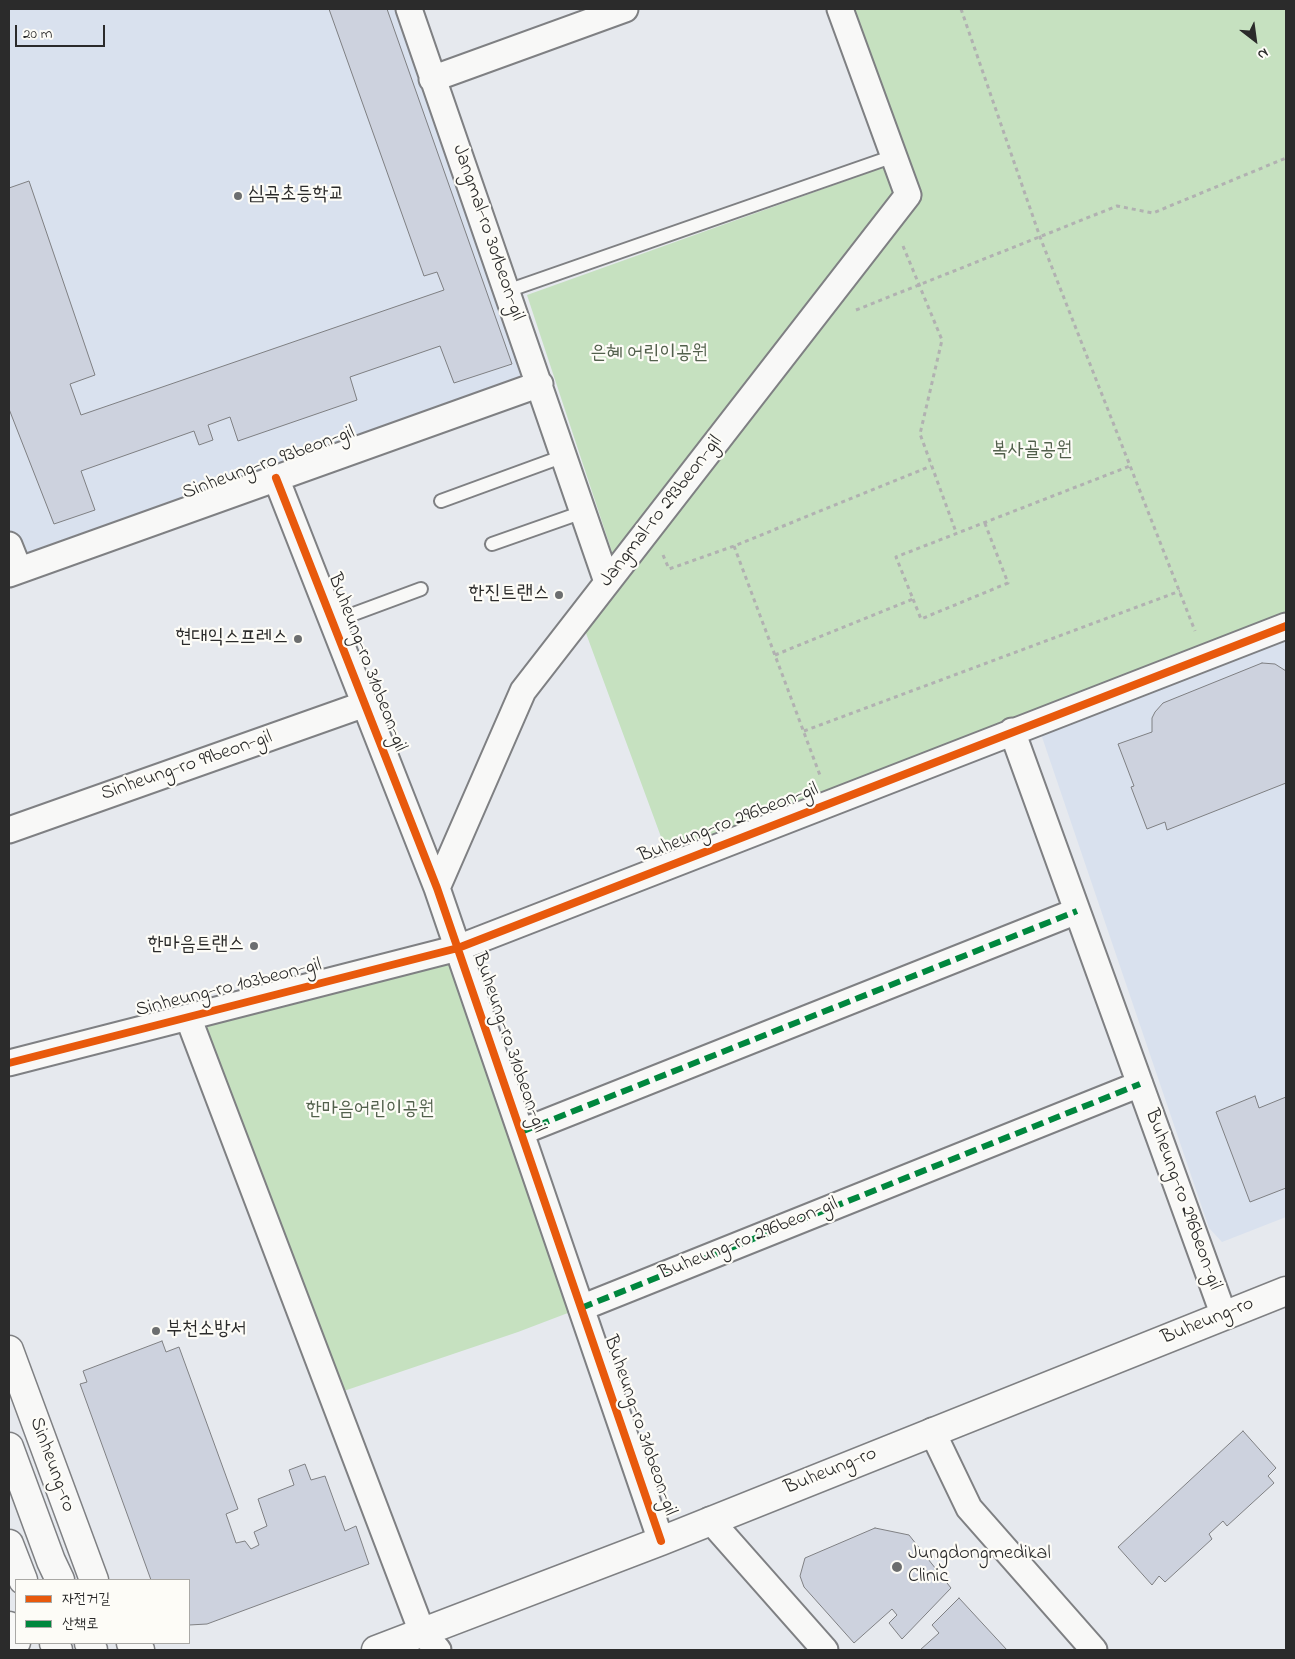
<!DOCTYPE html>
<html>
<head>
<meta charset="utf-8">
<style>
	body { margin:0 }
	#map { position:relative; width:1295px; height:1659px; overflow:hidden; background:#e6e9ee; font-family:"Indie Flower","Poor Story",sans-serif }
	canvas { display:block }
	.frame { position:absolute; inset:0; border:10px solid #2b2b2b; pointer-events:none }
	.legend { position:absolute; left:15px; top:1579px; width:175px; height:65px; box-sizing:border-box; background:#fdfcf7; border:1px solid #a9a8a5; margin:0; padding:6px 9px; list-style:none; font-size:15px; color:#2b2b2b }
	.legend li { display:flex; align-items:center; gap:10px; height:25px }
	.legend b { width:25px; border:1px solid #a9a8a5 }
	.north { position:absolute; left:1230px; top:15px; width:50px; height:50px; -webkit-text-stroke:4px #fdfcf7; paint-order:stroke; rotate:150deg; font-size:14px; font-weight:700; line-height:20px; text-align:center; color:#2b2b2b }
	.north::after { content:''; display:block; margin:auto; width:18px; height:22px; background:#2b2b2b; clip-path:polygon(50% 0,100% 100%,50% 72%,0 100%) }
	.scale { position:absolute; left:15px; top:25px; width:90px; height:22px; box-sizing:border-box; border:2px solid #2b2b2b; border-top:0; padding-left:6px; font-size:15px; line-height:18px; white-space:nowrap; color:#2b2b2b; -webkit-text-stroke:4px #fdfcf7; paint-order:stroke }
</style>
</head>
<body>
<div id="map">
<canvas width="1295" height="1659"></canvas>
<div class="frame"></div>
<ul class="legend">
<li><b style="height:6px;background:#e8590c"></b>자전거길</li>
<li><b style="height:6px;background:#00873e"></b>산책로</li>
</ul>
<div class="north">N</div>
<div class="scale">20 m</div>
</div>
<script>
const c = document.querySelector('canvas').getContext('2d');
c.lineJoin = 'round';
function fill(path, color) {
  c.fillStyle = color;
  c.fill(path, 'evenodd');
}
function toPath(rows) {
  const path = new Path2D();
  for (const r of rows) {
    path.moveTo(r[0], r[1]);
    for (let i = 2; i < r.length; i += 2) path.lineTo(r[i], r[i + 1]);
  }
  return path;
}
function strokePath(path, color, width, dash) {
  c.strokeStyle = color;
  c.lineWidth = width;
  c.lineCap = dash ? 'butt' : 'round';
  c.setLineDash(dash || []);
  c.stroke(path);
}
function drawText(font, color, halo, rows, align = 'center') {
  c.font = font + ' "Indie Flower","Poor Story",sans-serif';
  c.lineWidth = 4.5;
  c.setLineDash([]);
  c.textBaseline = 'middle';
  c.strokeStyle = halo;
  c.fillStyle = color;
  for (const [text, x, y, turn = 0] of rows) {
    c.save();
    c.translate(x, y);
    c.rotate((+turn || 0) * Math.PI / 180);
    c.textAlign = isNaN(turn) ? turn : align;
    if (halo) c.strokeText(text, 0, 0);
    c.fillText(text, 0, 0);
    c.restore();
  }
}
const built = toPath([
	[9,9,394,9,540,384,19,570,9,536],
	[1286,638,1286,1217,1222,1242,1209,1228,1041,734]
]);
const green = toPath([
	[840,9,1286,9,1286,626,671,864,580,617,908,195],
	[890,165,896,197,613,555,527,295],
	[458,948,581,1308,518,1332,332,1395,188,1017]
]);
const building = toPath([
	[329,9,387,9,512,364,454,383,440,346,350,377,357,400,238,441,230,417,208,425,213,440,199,445,194,431,81,471,95,510,54,524,9,409,9,188,29,181,95,375,70,384,81,415,444,290,437,272,424,276,329,9],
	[1262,663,1275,664,1286,671,1286,783,1167,830,1165,822,1147,829,1131,787,1134,786,1118,744,1152,732,1152,718,1155,712,1163,703,1262,663],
	[1255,1096,1259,1108,1286,1097,1286,1188,1250,1202,1216,1112,1255,1096],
	[162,1341,166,1352,179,1347,238,1509,226,1514,236,1543,245,1541,251,1549,259,1545,254,1532,267,1526,258,1499,294,1485,289,1470,305,1464,311,1480,325,1476,345,1531,356,1526,369,1564,207,1624,189,1625,189,1580,151,1580,80,1384,87,1382,83,1371,162,1341],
	[1243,1431,1276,1468,1268,1476,1274,1483,1227,1526,1223,1521,1209,1534,1212,1539,1165,1582,1159,1576,1152,1585,1118,1547,1243,1431],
	[875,1528,909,1535,951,1588,902,1639,889,1623,897,1615,892,1609,854,1643,804,1587,800,1576,805,1558,875,1528],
	[959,1598,1007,1650,920,1650,939,1633,932,1625,959,1598]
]);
const path = toPath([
	[961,9,1040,237,1195,631],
	[903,246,942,340,920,434,956,532],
	[856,310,1117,206,1153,213,1286,158],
	[734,546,821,778],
	[663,555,669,569,734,546,931,466],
	[913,599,921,619,1008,583,984,521],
	[775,655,913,599,896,557,1130,466],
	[804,731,1180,591]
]);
const lane = toPath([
	[507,291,894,156],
	[441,501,564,456],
	[492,544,583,512],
	[332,622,421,589]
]);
const street = toPath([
	[409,9,607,582],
	[432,79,625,9],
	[276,478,437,888,661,1541],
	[9,545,19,570],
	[9,574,540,384],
	[1012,731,1224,1316],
	[9,830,365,704],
	[437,888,523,691,908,195,840,9],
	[188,1017,422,1632,438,1650],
	[9,1063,458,948,1286,626],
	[521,1132,1077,911],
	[581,1308,1140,1084],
	[932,1431,969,1508,1094,1650],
	[710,1520,825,1650]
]);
const secondary = toPath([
	[9,1350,94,1580],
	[9,1447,51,1561,60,1580],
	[9,1544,23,1580],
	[9,1626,16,1642],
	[54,1643,58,1650],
	[89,1643,93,1650],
	[131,1643,140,1650],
	[376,1650,661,1541,1286,1291]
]);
const quiet = toPath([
	[521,1132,1077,911],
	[581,1308,1140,1084]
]);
const cycleway = toPath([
	[276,478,437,888,661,1541],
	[9,1063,458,948,1286,626]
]);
const markers = [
	[238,196,5,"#6c6e6f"],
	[559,595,5,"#6c6e6f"],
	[298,639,5,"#6c6e6f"],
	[254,946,5,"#6c6e6f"],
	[156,1331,5,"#6c6e6f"],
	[897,1567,6,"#6c6e6f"]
];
const poiNames = [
	["심곡초등학교",248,196],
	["한진트랜스",549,595,"right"],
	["현대익스프레스",288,639,"right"],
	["한마음트랜스",244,946,"right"],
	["부천소방서",166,1331],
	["Jungdongmedikal",908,1555],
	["Clinic",908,1578]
];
const streetNames = [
	["Jangmal-ro 301beon-gil",487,233,71],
	["Sinheung-ro 93beon-gil",269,464,-20],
	["Jangmal-ro 293beon-gil",662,512,-52],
	["Buheung-ro 310beon-gil",366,663,69],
	["Sinheung-ro 99beon-gil",187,767,-19],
	["Buheung-ro 296beon-gil",729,824,-21],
	["Sinheung-ro 103beon-gil",229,989,-14],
	["Buheung-ro 310beon-gil",508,1043,71],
	["Buheung-ro 296beon-gil",1182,1200,70],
	["Buheung-ro 296beon-gil",749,1240,-22],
	["Buheung-ro",1208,1322,-22],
	["Buheung-ro 310beon-gil",639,1426,71],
	["Sinheung-ro",51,1465,70],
	["Buheung-ro",831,1472,-22]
];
const parkNames = [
	["은혜 어린이공원",649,355],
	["복사골공원",1032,452],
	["한마음어린이공원",370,1111]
];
fill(built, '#d9e1ee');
fill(green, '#c6e1c0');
fill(building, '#cdd2de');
strokePath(building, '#7f8083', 1);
strokePath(lane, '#7f8083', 16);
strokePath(street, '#7f8083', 29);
strokePath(secondary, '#7f8083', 31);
strokePath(path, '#b1b1b1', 3, [4, 4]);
strokePath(lane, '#f8f8f7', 12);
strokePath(street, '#f8f8f7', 25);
strokePath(secondary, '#f8f8f7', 28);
strokePath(quiet, '#00873e', 6, [12, 6]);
strokePath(cycleway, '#e8590c', 8);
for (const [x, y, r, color] of markers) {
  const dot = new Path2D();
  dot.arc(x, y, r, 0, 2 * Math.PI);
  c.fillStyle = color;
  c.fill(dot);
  strokePath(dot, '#fdfcf7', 2);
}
drawText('20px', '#2b2b2b', '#fdfcf7', poiNames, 'left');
drawText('20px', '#2b2b2b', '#fdfcf7', streetNames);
drawText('20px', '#52604c', '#fdfcf7', parkNames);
</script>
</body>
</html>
